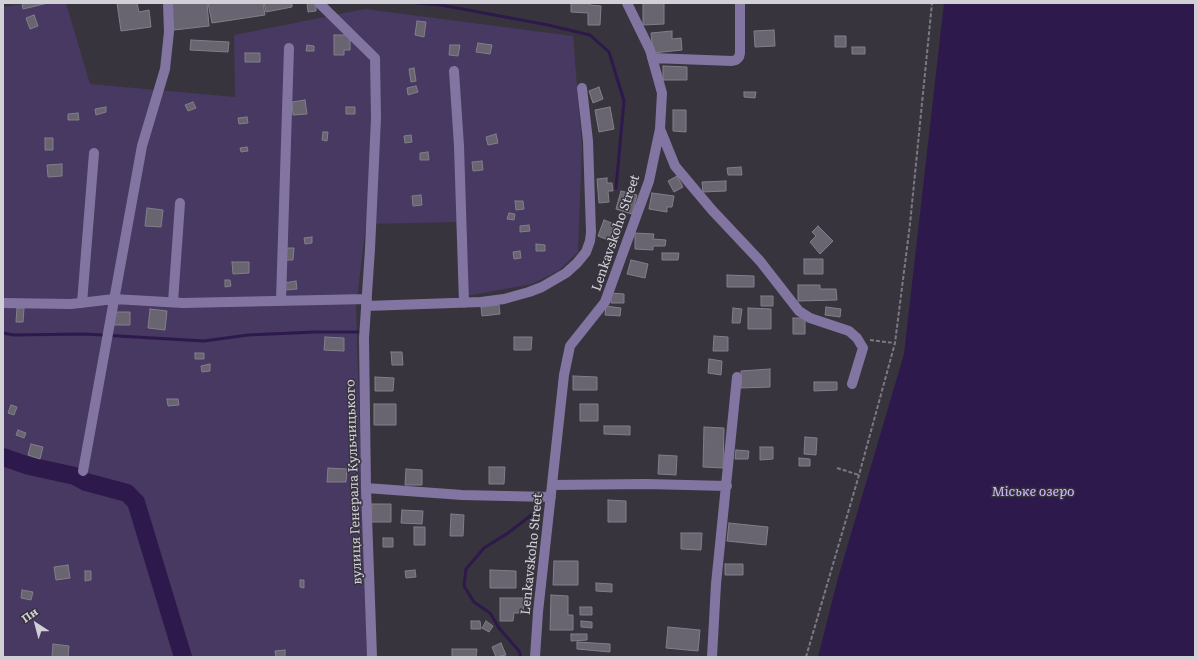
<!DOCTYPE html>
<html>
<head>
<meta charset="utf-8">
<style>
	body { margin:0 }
	#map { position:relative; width:1198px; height:660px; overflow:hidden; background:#37343e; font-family:Literata,serif }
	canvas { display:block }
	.frame { position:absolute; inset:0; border:4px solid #d2d0d7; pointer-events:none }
	.north { position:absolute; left:16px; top:604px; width:40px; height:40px; -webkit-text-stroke:3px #37343e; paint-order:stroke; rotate:324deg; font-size:11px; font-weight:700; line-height:16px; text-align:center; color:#d2d0d7 }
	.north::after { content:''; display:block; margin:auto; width:14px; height:18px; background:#d2d0d7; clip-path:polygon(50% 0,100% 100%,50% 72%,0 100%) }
</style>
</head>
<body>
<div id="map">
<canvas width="1198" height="660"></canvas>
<div class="frame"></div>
<div class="north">Пн</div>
</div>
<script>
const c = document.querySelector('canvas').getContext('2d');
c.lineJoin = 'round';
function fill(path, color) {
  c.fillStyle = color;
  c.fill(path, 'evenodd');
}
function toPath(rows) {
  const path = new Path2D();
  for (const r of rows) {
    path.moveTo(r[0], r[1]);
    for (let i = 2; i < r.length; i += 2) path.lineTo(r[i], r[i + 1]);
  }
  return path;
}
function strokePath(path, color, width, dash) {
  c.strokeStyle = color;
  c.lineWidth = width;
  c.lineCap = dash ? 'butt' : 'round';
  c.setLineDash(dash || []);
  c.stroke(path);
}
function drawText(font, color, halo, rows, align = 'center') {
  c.font = font + ' Literata,serif';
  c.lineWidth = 3;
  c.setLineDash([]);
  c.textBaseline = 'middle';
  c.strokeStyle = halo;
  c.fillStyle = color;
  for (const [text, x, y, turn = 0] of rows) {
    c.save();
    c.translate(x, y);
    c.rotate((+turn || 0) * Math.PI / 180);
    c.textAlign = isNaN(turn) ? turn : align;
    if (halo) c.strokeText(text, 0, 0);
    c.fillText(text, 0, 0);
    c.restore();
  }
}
const green = toPath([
	[29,3,66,3,90,84,235,97,234,35,365,9,573,36,582,146,578,252,558,271,532,284,466,296,456,222,366,224,356,307,367,657,3,657,3,7]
]);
const water = toPath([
	[944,3,1195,3,1195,657,818,657,838,578,904,354]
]);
const stream = toPath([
	[416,3,441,5,548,25,590,35,609,52,624,101,616,188],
	[3,333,14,335,84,334,204,341,248,335,315,332,361,332],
	[521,657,519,651,499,628,490,613,474,602,464,586,466,569,484,548,508,533,534,513,539,499]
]);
const river = toPath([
	[3,457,29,466,75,476,86,482,127,493,136,502,183,657]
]);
const building = toPath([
	[22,3,48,3,23,9,22,3],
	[117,3,137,3,139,12,149,10,151,27,121,31,117,3],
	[179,3,207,3,209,26,174,30,171,4,179,3],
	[208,3,263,3,265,15,212,23,208,3],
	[264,3,292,3,292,7,266,12,264,3],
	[307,3,316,3,316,11,308,12,307,3],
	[571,3,590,3,590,5,601,6,600,25,588,25,588,13,571,12,571,3],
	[643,3,664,3,664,24,643,25,643,3],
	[34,15,38,26,30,29,26,18,34,15],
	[417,21,426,22,424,37,415,35,417,21],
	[774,30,775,46,755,47,754,31,774,30],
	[672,31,672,39,681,38,682,50,653,53,651,33,672,31],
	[334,35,350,35,350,50,344,50,344,55,334,55,334,35],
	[835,36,846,36,846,47,835,47,835,36],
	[191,40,229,42,228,52,190,50,191,40],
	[478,43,492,45,490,54,476,52,478,43],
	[307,45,314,46,314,51,306,51,307,45],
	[450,45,460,45,458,56,449,55,450,45],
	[852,47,865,47,865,54,852,54,852,47],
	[245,53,260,53,260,62,245,62,245,53],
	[663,66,687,67,687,80,663,80,663,66],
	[414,68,416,81,411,82,409,69,414,68],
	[416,86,418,92,408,95,407,88,416,86],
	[599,87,603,99,593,103,589,91,599,87],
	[744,92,756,92,755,98,744,97,744,92],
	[305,100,307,114,293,115,292,102,305,100],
	[193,102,196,108,188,111,185,105,193,102],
	[106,107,106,112,96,115,95,109,106,107],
	[346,107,355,107,355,114,346,114,346,107],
	[610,107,614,129,599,132,595,110,610,107],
	[673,110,686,110,686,132,673,131,673,110],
	[78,113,79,120,68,120,68,114,78,113],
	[247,117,248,123,239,124,238,118,247,117],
	[323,132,328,132,327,141,322,140,323,132],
	[496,134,498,143,488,145,486,137,496,134],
	[411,135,412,142,405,143,404,136,411,135],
	[45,138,53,138,53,150,45,150,45,138],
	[247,147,248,151,241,152,240,148,247,147],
	[428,152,429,160,420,160,420,153,428,152],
	[482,161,483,170,473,171,472,162,482,161],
	[62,164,62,176,48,177,47,165,62,164],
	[741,167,742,175,728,175,727,168,741,167],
	[677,176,683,187,674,192,668,181,677,176],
	[607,178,607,183,612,183,613,191,608,191,609,202,599,203,597,179,607,178],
	[726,181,726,191,703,192,702,182,726,181],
	[621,191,637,195,632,214,616,209,621,191],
	[652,193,674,196,672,207,667,207,667,212,649,209,652,193],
	[421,195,422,205,413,206,412,196,421,195],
	[515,201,523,201,524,209,516,210,515,201],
	[147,208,163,210,161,227,145,226,147,208],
	[509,213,515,214,514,220,507,219,509,213],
	[604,220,622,227,616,243,598,236,604,220],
	[529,225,530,231,520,232,520,226,529,225],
	[818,226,833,241,820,254,810,242,816,236,812,232,818,226],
	[635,233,654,234,653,239,666,240,665,246,653,246,653,250,635,249,635,233],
	[312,237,312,243,305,244,304,238,312,237],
	[536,244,545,245,545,251,536,251,536,244],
	[286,248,294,248,293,260,286,260,286,248],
	[520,251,521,258,514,259,513,252,520,251],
	[662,253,679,253,678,260,662,260,662,253],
	[804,259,823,259,823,274,804,274,804,259],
	[631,260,648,264,645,278,627,274,631,260],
	[232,262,249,262,249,273,233,274,232,262],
	[727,275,754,276,754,287,727,287,727,275],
	[225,280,230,280,231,286,225,287,225,280],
	[296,281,297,289,285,290,284,283,296,281],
	[798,285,820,285,820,289,836,289,837,300,798,301,798,285],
	[611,293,624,294,624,303,611,303,611,293],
	[761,296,773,296,773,306,761,306,761,296],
	[499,305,500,314,482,316,481,307,499,305],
	[606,306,621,308,620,316,605,315,606,306],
	[826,307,841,309,840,317,825,315,826,307],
	[17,308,24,308,23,322,16,322,17,308],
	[733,308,742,309,740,323,732,323,733,308],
	[748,308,771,309,771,329,748,329,748,308],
	[150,309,167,311,165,330,148,328,150,309],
	[114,312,130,312,130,325,114,325,114,312],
	[793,318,805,318,805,334,793,334,793,318],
	[714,336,728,337,728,351,713,351,714,336],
	[325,337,344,338,344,351,324,350,325,337],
	[514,337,532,337,531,350,514,350,514,337],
	[391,352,402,352,403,365,392,365,391,352],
	[195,353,204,353,204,359,195,359,195,353],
	[709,359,722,361,721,375,708,373,709,359],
	[210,364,210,371,202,372,201,366,210,364],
	[770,369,770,387,741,388,741,371,770,369],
	[573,376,597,377,597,390,573,390,573,376],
	[375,377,394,378,393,391,375,391,375,377],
	[814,382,837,382,837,390,814,391,814,382],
	[167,399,178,399,179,405,168,406,167,399],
	[374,404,396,404,396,425,374,425,374,404],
	[580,404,598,404,598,421,580,421,580,404],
	[11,405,17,407,14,415,8,413,11,405],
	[604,426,630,426,630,435,604,434,604,426],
	[704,427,724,428,723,468,703,467,704,427],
	[18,430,26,433,24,438,16,435,18,430],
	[805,437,817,438,816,455,804,454,805,437],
	[31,444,43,447,40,459,28,455,31,444],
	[760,447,773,447,773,459,760,460,760,447],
	[736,450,749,451,748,459,735,459,736,450],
	[659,455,677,456,676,475,658,474,659,455],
	[799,458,810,459,810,466,799,466,799,458],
	[489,467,505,467,504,484,489,484,489,467],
	[328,468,347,469,346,482,327,482,328,468],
	[406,469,422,470,422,485,405,485,406,469],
	[608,500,626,501,626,522,608,522,608,500],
	[372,504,391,504,391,522,371,522,372,504],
	[402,510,423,511,422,524,401,523,402,510],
	[451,514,464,515,463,536,450,536,451,514],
	[729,523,768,527,766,545,727,541,729,523],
	[414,527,425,527,425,545,414,545,414,527],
	[681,533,702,533,701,550,681,549,681,533],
	[383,538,393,538,393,547,383,547,383,538],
	[554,561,578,561,578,585,553,585,554,561],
	[725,564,743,564,743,575,725,575,725,564],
	[68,565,70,578,56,580,54,567,68,565],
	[415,570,416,577,406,578,405,571,415,570],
	[490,570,516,571,516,588,490,588,490,570],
	[85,571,91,571,91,580,85,581,85,571],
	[300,580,304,580,304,588,300,587,300,580],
	[596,583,612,584,612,592,596,591,596,583],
	[22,590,33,592,31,600,21,598,22,590],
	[551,595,568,596,568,615,573,615,573,630,550,630,551,595],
	[500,598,524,598,523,613,514,613,513,621,500,621,500,598],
	[580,607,592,607,592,615,580,615,580,607],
	[471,621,480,621,481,629,471,629,471,621],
	[486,621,493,626,489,632,482,628,486,621],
	[581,621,592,622,592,628,581,627,581,621],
	[668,627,700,630,698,651,666,648,668,627],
	[571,634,587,634,587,640,571,641,571,634],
	[577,642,610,644,610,652,577,649,577,642],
	[501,643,506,655,496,657,492,647,501,643],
	[53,644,69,646,68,657,52,657,53,644],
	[452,649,477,649,476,657,452,657,452,649],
	[285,650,285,657,276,657,275,651,285,650]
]);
const path = toPath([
	[870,340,895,343],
	[837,468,859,475],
	[806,657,859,475,895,343,910,224,932,3]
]);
const minor = toPath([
	[319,3,375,58,376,118,370,249,364,338,366,488,372,657],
	[652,58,732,61,736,60,739,57,740,53,740,3],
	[454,71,459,146,464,303],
	[660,129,675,166,712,210,760,261,799,311,810,318,849,331,857,338,863,348,852,384],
	[281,300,289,48],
	[173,302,180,203],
	[3,303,71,304,114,299,183,303,367,299],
	[82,303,94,153],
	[366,306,481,302,504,299,529,292,542,287,566,273,577,263,586,252,590,241,591,232,588,141,582,88],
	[83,471,142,146,165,69,169,32,168,3],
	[552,485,646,484,727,486],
	[366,488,462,495,551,497],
	[535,657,538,612,564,375,570,346,605,302,649,181,660,129,662,93,650,50,627,3],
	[712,657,716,584,737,377]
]);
const streetNames = [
	["Lenkavskoho Street",616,233,-71],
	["вулиця Генерала Кульчицького",354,482,-92],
	["Lenkavskoho Street",532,554,-84]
];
const waterNames = [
	["Міське озеро",1033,492]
];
fill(green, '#473962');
fill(water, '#2e194c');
strokePath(stream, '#2e194c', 3);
strokePath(river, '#2e194c', 18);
fill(building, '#686570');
strokePath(building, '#827e8a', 1);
strokePath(path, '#7b7981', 2, [4, 2]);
strokePath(minor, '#8375a1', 10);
drawText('13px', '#d2d0d7', '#37343e', streetNames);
drawText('italic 14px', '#d0b9fe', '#37343e', waterNames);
</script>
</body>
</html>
